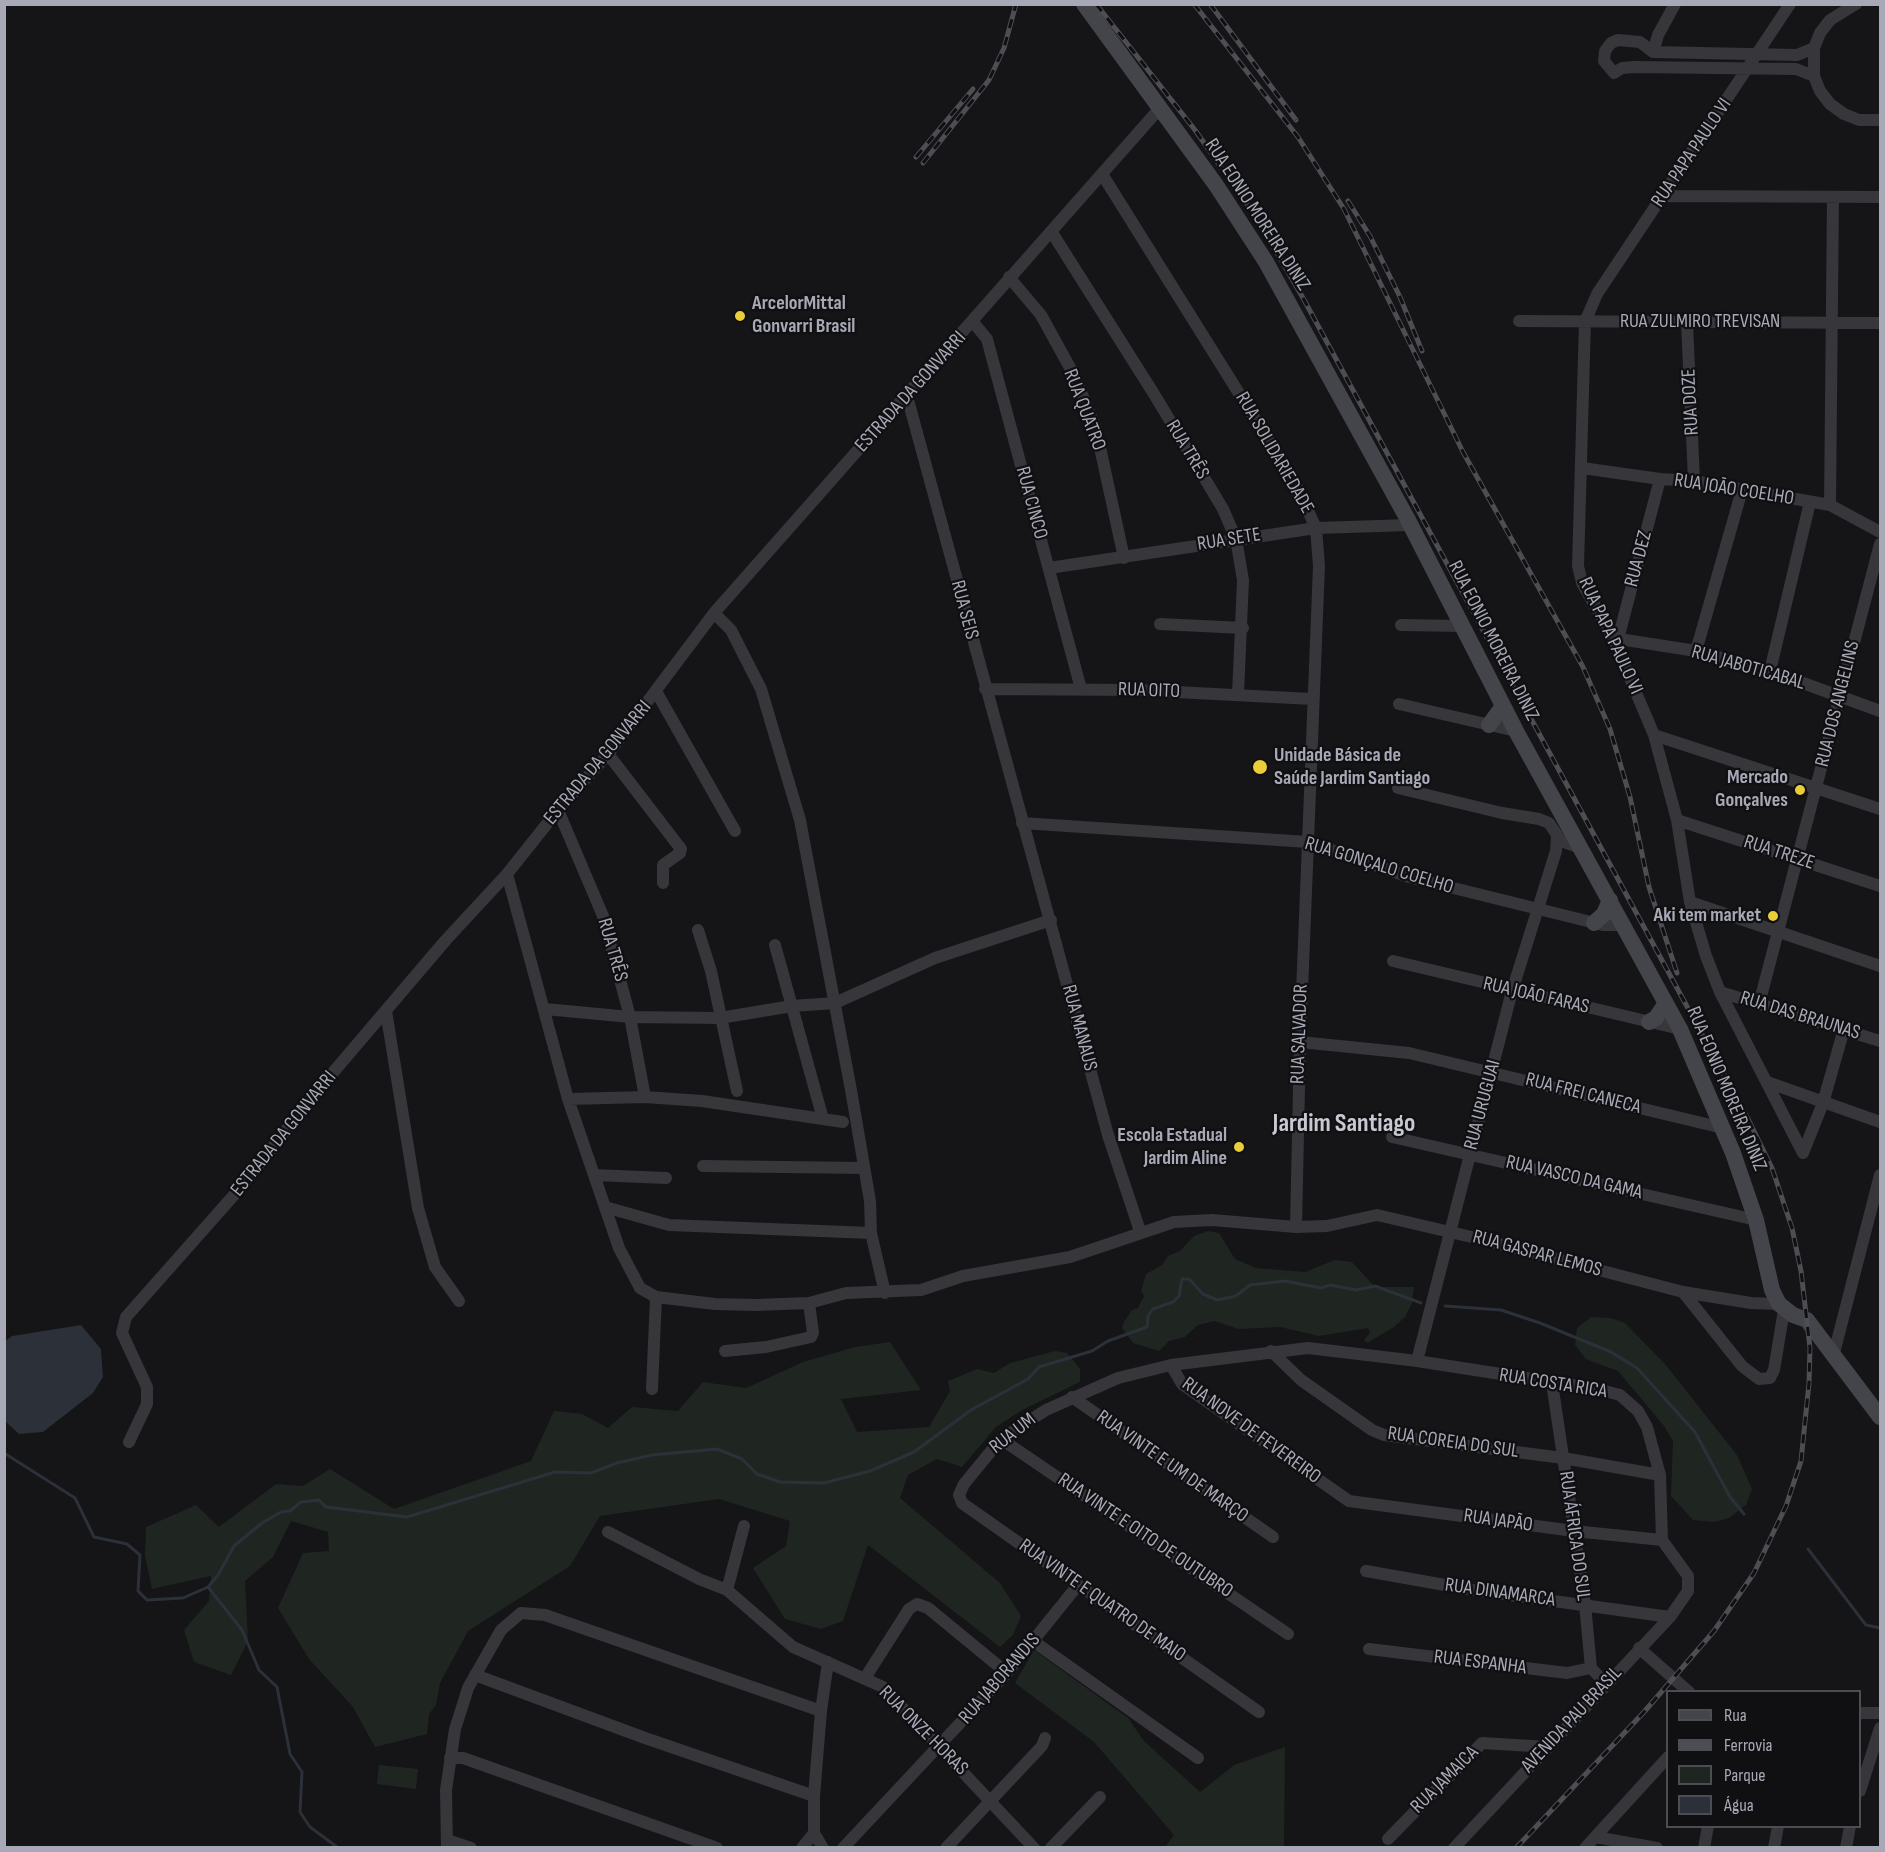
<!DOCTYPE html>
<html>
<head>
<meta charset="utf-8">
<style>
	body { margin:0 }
	#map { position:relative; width:1885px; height:1852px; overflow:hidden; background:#151416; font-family:"Sofia Sans Condensed",sans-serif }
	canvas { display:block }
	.frame { position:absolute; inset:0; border:6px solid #a7a9b6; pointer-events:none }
	.legend { position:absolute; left:1666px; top:1690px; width:195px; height:138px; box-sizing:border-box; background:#100f11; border:2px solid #4c4d53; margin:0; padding:8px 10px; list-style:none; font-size:18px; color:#a7a9b6 }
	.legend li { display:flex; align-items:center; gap:12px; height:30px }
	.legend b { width:30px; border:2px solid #4c4d53 }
</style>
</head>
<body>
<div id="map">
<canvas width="1885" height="1852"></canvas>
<div class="frame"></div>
<ul class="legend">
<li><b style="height:8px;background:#44444b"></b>Rua</li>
<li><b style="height:8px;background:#4d4d54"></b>Ferrovia</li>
<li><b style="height:16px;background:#1f2621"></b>Parque</li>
<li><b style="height:16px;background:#2b3039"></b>Água</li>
</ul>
</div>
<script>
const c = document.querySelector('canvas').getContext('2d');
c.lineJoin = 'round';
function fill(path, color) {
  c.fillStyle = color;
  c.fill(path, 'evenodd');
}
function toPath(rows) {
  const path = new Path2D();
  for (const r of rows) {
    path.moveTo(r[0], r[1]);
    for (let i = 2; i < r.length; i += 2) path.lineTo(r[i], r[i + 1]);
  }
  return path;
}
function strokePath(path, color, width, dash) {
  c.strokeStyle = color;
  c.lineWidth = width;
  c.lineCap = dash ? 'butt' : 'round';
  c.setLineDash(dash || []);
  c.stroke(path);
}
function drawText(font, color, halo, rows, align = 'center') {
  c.font = font + ' "Sofia Sans Condensed",sans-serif';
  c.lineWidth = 4.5;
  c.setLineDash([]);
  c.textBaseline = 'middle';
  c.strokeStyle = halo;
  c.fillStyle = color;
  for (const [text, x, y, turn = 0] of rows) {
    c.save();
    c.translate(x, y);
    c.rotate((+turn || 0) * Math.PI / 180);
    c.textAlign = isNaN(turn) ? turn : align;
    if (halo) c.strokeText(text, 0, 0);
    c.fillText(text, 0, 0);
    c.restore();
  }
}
const green = toPath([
	[1208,1231,1219,1233,1235,1259,1256,1268,1305,1272,1335,1260,1352,1262,1375,1287,1414,1287,1412,1303,1405,1317,1394,1327,1367,1343,1364,1340,1370,1333,1368,1328,1319,1336,1280,1327,1238,1329,1215,1321,1198,1325,1185,1337,1169,1341,1159,1351,1133,1343,1122,1328,1124,1322,1132,1310,1138,1308,1144,1296,1141,1291,1146,1274,1162,1265,1168,1256,1180,1251,1194,1236],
	[1591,1317,1610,1318,1625,1323,1665,1364,1737,1455,1752,1489,1746,1505,1729,1518,1714,1522,1693,1520,1671,1496,1673,1441,1664,1426,1618,1371,1586,1359,1575,1345,1577,1328],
	[890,1342,921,1390,841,1399,857,1432,929,1427,950,1391,948,1381,977,1369,994,1373,1010,1363,1055,1351,1067,1353,1080,1369,1080,1382,1022,1410,996,1427,962,1467,937,1459,908,1475,900,1498,1000,1583,1021,1616,1013,1635,1000,1647,868,1545,843,1621,821,1629,785,1619,753,1568,786,1546,790,1521,719,1499,600,1516,570,1566,468,1631,440,1683,436,1705,429,1714,427,1734,375,1747,353,1707,309,1659,278,1608,303,1553,329,1551,328,1532,291,1521,273,1557,245,1581,248,1641,231,1675,194,1662,184,1630,209,1601,211,1576,152,1589,145,1556,146,1527,196,1505,219,1527,276,1484,303,1486,330,1469,394,1509,531,1461,554,1411,582,1414,608,1428,632,1407,678,1411,703,1382,746,1388,803,1362,855,1347],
	[1034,1650,1128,1718,1144,1741,1200,1792,1234,1765,1285,1747,1284,1847,1165,1847,1174,1835,1094,1742,1015,1683],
	[379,1765,418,1769,416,1789,377,1784]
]);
const water = toPath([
	[81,1325,101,1349,103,1377,93,1393,43,1432,19,1434,5,1421,5,1341,12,1336]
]);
const stream = toPath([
	[1445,1306,1501,1310,1540,1323,1611,1352,1637,1368,1695,1432,1730,1497,1744,1514],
	[4,1453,75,1498,94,1537,127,1544,140,1555,138,1591,147,1600,183,1598,208,1587,242,1630,259,1670,277,1687,290,1754,302,1772,300,1812,310,1827,337,1847],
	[1808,1549,1866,1625,1880,1628],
	[208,1587,218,1575,234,1546,262,1523,281,1512,290,1511,301,1502,319,1500,326,1507,407,1517,555,1472,591,1473,617,1463,652,1455,717,1449,742,1459,757,1474,780,1482,824,1483,870,1471,914,1452,971,1410,1028,1379,1039,1367,1092,1351,1108,1341,1147,1327,1148,1316,1153,1309,1173,1302,1179,1296,1182,1279,1189,1279,1203,1294,1217,1300,1236,1296,1250,1285,1285,1281,1321,1288,1330,1285,1356,1290,1375,1286,1421,1303]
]);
const minor = toPath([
	[1790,4,1597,294,1585,322,1578,566,1582,583,1613,638,1654,735,1677,820,1690,902,1706,956,1720,992,1803,1153],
	[1856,4,1830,20,1820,33,1814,48,1814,76,1820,91,1830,104,1844,114,1859,120,1880,120],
	[1814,48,1797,55,1653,52,1640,42,1618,40,1611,43,1605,51,1604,61,1614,73,1622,68,1635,67,1796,69,1814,76],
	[1653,52,1658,35,1675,4],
	[1102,174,1295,483,1316,528,1319,566,1300,1042,1296,1227],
	[1664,196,1880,197],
	[1051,231,1154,394,1223,509,1236,539,1243,580,1238,694],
	[1009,277,1041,315,1074,375,1096,429,1124,558],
	[1519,321,1880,323],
	[973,322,987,339,1081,689],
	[1687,322,1694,481],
	[907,396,1108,1135,1140,1231],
	[1582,468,1660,479,1694,481,1830,505,1880,532],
	[1830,505,1833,197],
	[1049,568,1316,528,1410,525],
	[714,613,731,630,761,689,800,820,851,1090,870,1201,871,1233,885,1293],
	[1160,624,1243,628],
	[1401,625,1462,626],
	[1613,638,1696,651,1770,671,1880,711],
	[1618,639,1660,479],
	[1696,651,1742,490],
	[1770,671,1810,502],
	[985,689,1137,690,1312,699],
	[657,693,735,831],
	[1399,704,1516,731],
	[1654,735,1880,809],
	[608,754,681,849,680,853,663,865,663,883],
	[1398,788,1502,813,1539,819,1549,823,1561,841,1581,848],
	[558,810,603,916,630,1017,645,1097],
	[1677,820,1880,886],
	[1022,823,1308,842,1409,877,1603,925,1624,925],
	[507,874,568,1099,619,1248,640,1288,656,1297,652,1389],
	[1690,902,1880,966],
	[698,930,711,971,737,1091],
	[775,945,823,1119],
	[1393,961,1680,1029],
	[1720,992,1880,1041],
	[1759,1004,1880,544],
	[545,1009,630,1017,720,1018,792,1006,835,1003,935,958,1051,920],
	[386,1011,418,1208,435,1267,459,1301],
	[1300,1042,1409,1053,1723,1128],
	[1767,1082,1880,1122],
	[568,1099,645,1097,702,1101,843,1122],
	[1392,1137,1756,1220],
	[1803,1153,1823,1103,1844,1029],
	[703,1166,864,1168],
	[594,1175,666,1178],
	[605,1207,669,1225,871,1233],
	[1683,1292,1742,1366,1759,1379,1770,1378,1774,1370,1784,1310],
	[656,1297,715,1304,755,1305,809,1303,846,1293,921,1290,963,1276,1070,1257,1174,1222,1212,1220,1296,1227,1327,1226,1377,1215,1480,1239,1683,1292,1751,1303,1779,1304],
	[725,1351,766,1347,811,1337,813,1333,809,1303],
	[1271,1351,1301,1380,1372,1430,1384,1435,1563,1458,1660,1475],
	[1834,1353,1880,1175],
	[1417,1361,1512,991,1556,851,1557,837],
	[1171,1365,1182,1384,1349,1501,1574,1531,1662,1540],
	[1552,1383,1585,1604,1591,1668,1606,1684],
	[1072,1397,1273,1537],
	[1001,1439,1288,1634],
	[129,1442,147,1404,147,1387,122,1333,126,1317,242,1186,313,1096,445,941,507,874,558,810,608,754,714,613,1160,108],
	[608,1532,699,1579,727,1590,793,1647,883,1687,1034,1848],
	[1366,1571,1473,1590,1670,1617],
	[727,1590,744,1526],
	[1033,1641,1198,1758],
	[1639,1648,1689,1692],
	[1369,1649,1567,1673,1591,1668],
	[475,1675,645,1738,814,1796],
	[865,1678,909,1609,917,1604,928,1608,1007,1673],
	[1259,1712,962,1503,959,1495,964,1484,1001,1439,1046,1410,1118,1378,1171,1365,1308,1348,1417,1361,1597,1389,1620,1395,1638,1411,1647,1427,1660,1475,1662,1540,1688,1576,1688,1591,1670,1617,1454,1848],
	[1860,1713,1880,1713],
	[450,1758,463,1758,717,1848],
	[1860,1791,1880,1728],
	[1595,1837,1657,1848],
	[1388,1839,1482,1743,1548,1747],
	[447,1840,471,1848],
	[447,1848,446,1790,455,1729,463,1704,468,1688,501,1630,521,1613,545,1615,821,1711],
	[802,1848,814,1833],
	[823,1848,814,1833,814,1796,821,1711,828,1662],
	[843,1848,1007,1673,1078,1585],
	[946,1848,1042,1746,1045,1738],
	[1051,1848,1100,1797],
	[1585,1848,1668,1757],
	[1704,1848,1708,1826],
	[1774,1848,1778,1826],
	[1846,1848,1850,1826]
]);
const secondary = toPath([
	[1084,4,1216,185,1266,262,1407,518,1516,731,1680,1029,1733,1153,1756,1220,1772,1290,1779,1304,1793,1315,1807,1320,1880,1417],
	[1489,725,1503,706],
	[1594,923,1604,914,1610,900],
	[1649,1022,1656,1018,1666,1003]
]);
const rail = toPath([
	[1096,4,1195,130,1256,217,1303,298,1748,1119,1772,1168,1792,1228,1801,1271,1810,1348,1809,1383,1801,1461,1786,1506,1754,1573,1714,1631,1644,1712,1516,1848],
	[1194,4,1298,137,1344,209,1463,452,1583,667,1610,729,1630,797,1649,887,1677,973],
	[1210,4,1296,120],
	[916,157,973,89],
	[923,163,989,80,1004,48,1016,4],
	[1348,201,1370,236,1400,297,1422,351]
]);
const markers = [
	[740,316,6,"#e9cd39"],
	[1260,767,8,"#e9cd39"],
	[1800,790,6,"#e9cd39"],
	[1773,916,6,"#e9cd39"],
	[1239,1147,6,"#e9cd39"]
];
const streetNames = [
	["RUA PAPA PAULO VI",1692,153,-56],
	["RUA EONIO MOREIRA DINIZ",1257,215,57],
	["RUA ZULMIRO TREVISAN",1700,322],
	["ESTRADA DA GONVARRI",911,392,-48],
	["RUA DOZE",1691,402,-93],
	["RUA QUATRO",1084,410,69],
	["RUA TRÊS",1187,450,59],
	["RUA SOLIDARIEDADE",1274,453,60],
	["RUA JOÃO COELHO",1734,490,9],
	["RUA CINCO",1031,503,75],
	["RUA SETE",1229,540,-9],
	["RUA DEZ",1639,559,-75],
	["RUA SEIS",964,610,75],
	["RUA PAPA PAULO VI",1610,636,65],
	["RUA EONIO MOREIRA DINIZ",1493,641,63],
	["RUA JABOTICABAL",1748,668,16],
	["RUA OITO",1149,691,2],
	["RUA DOS ANGELINS",1838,704,-76],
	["ESTRADA DA GONVARRI",598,763,-50],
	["RUA TREZE",1779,853,18],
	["RUA GONÇALO COELHO",1379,866,17],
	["RUA TRÊS",612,950,74],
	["RUA JOÃO FARAS",1536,996,13],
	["RUA DAS BRAUNAS",1800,1016,17],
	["RUA MANAUS",1079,1028,75],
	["RUA SALVADOR",1300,1034,-88],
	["RUA EONIO MOREIRA DINIZ",1726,1089,67],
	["RUA FREI CANECA",1583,1094,14],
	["RUA URUGUAI",1483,1105,-75],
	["ESTRADA DA GONVARRI",284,1134,-51],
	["RUA VASCO DA GAMA",1574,1178,13],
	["RUA GASPAR LEMOS",1537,1254,15],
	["RUA COSTA RICA",1553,1384,9],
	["RUA NOVE DE FEVEREIRO",1251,1431,36],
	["RUA UM",1013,1434,-38],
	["RUA COREIA DO SUL",1453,1443,8],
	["RUA VINTE E UM DE MARÇO",1172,1467,35],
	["RUA JAPÃO",1498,1521,8],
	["RUA VINTE E OITO DE OUTUBRO",1145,1536,34],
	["RUA ÁFRICA DO SUL",1574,1536,82],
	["RUA DINAMARCA",1500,1593,8],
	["RUA VINTE E QUATRO DE MAIO",1102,1601,35],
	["RUA ESPANHA",1480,1663,7],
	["RUA JABORANDIS",1000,1679,-49],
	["AVENIDA PAU BRASIL",1572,1720,-47],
	["RUA ONZE HORAS",923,1731,45],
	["RUA JAMAICA",1445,1780,-45]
];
const poiNames = [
	["ArcelorMittal",752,304,"left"],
	["Gonvarri Brasil",752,327,"left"],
	["Unidade Básica de",1274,756,"left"],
	["Saúde Jardim Santiago",1274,779,"left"],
	["Mercado",1788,778],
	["Gonçalves",1788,801],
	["Aki tem market",1761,916],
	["Escola Estadual",1227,1136],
	["Jardim Aline",1227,1159]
];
const districtNames = [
	["Jardim Santiago",1344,1124]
];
fill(green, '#1f2621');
fill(water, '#2b3039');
strokePath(stream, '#2b3039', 3);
strokePath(minor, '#36363b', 12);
strokePath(secondary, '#44444b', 16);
strokePath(rail, '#4d4d54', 5);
strokePath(rail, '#100f11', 3, [9]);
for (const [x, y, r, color] of markers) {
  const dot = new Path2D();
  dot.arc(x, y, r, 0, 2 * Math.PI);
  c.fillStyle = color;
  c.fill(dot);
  strokePath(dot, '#100f11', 2);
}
drawText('20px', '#a7a9b6', '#100f11', streetNames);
drawText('bold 20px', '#a7a9b6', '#100f11', poiNames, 'right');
drawText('bold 26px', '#c7c8d2', '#100f11', districtNames);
</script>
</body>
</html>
